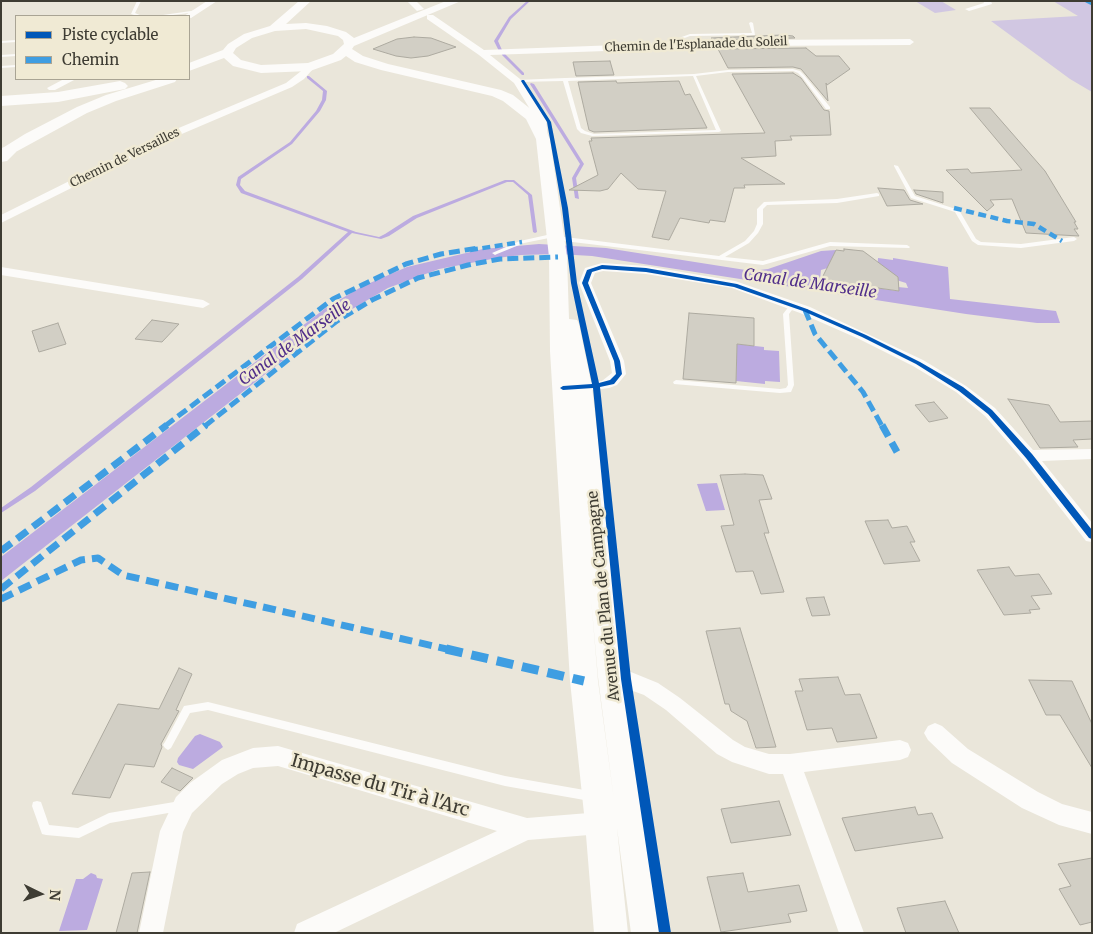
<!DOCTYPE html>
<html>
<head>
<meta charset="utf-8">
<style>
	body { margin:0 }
	#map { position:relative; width:1093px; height:934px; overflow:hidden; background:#eae6da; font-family:Merriweather,serif }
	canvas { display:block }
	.frame { position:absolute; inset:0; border:2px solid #3e3c33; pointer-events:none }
	.legend { position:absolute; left:15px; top:15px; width:175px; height:65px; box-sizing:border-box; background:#f0ead4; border:1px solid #a9a494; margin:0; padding:6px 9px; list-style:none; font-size:15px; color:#3e3c33 }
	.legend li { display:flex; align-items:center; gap:10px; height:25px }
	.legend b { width:25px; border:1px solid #a9a494 }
	.north { position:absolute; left:15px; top:869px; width:50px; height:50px; -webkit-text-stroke:4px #f0ead4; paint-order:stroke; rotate:94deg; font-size:14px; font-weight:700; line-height:20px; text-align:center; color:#3e3c33 }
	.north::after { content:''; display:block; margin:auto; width:18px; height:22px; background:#3e3c33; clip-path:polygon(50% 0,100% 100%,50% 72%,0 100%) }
</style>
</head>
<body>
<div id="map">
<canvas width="1093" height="934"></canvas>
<div class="frame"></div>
<ul class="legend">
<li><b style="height:6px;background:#0057b8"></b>Piste cyclable</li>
<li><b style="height:6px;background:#3f9ee2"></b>Chemin</li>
</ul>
<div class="north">N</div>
</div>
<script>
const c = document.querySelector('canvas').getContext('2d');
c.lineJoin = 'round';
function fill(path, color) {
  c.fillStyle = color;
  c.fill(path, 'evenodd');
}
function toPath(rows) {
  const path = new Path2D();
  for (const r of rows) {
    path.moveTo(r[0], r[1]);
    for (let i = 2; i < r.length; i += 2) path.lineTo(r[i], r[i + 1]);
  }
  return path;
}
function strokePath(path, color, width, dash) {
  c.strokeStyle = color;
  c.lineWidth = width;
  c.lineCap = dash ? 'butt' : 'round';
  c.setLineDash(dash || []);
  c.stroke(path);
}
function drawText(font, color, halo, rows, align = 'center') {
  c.font = font + ' Merriweather,serif';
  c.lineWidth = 5;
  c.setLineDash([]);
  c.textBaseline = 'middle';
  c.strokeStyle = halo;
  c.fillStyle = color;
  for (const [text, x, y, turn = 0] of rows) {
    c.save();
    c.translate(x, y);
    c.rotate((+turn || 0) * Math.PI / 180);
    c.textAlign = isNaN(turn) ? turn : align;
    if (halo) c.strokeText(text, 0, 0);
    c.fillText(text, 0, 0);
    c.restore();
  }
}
const green = toPath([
	[915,1,941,1,956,10,935,13],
	[1053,1,1092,1,1092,92,1070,79,991,21,1078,16]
]);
const water = toPath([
	[539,244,606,248,752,271,768,269,821,251,836,250,831,267,821,270,820,280,898,291,898,287,908,288,906,283,877,274,878,258,893,260,893,258,948,267,950,299,1056,311,1060,323,1037,323,966,314,592,256,558,254,521,255,497,258,439,269,388,288,337,318,1,581,1,557,327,307,363,286,407,267,483,249],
	[737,344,764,347,764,350,779,351,780,382,765,381,765,384,736,381],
	[717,483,725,510,706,511,697,484],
	[200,734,220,742,223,747,193,769,179,765,177,762,178,758,195,736],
	[91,873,96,875,97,878,103,879,87,930,59,931,76,879,83,879]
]);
const stream = toPath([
	[527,1,530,1,511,19,498,41,502,50,499,51,494,41,509,17,527,1],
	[502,53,504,53,524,73,524,75,522,75,502,55,502,53],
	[307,76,309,76,327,91,326,100,320,111,292,144,241,179,240,185,245,191,356,232,379,237,385,234,413,216,505,180,514,180,532,195,537,232,535,233,533,232,528,195,513,182,507,182,417,218,389,236,381,239,352,233,302,279,35,491,1,513,1,508,31,487,298,277,348,232,241,193,236,185,238,177,290,142,316,111,322,100,323,91,307,78,307,76],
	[531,83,534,84,584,164,576,178,579,199,575,198,572,178,580,164,530,84,531,83]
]);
const building = toPath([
	[783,35,793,36,795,38,713,40,711,38,783,35],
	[414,37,431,38,456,47,428,56,411,58,396,56,373,49,397,39,414,37],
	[806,48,816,56,839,56,850,69,827,85,826,83,828,101,801,69,793,67,728,68,718,49,806,48],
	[610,61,614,75,576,76,573,62,610,61],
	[793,73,801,78,824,110,829,111,831,135,790,136,792,140,775,141,776,156,741,158,785,184,744,185,745,188,734,188,725,222,710,220,709,223,680,218,669,240,652,237,666,191,638,189,621,173,608,189,600,191,569,190,598,175,589,141,592,141,591,138,765,133,732,74,793,73],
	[616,81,617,83,679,81,685,95,690,94,707,128,594,132,589,130,578,82,616,81],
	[970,108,990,108,1045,171,1076,222,1074,222,1078,229,1074,229,1079,236,1026,233,1012,199,990,200,994,205,987,211,946,170,968,169,971,173,1022,170,970,108],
	[878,188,904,190,910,200,923,204,887,206,878,188],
	[914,190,943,192,943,203,916,194,914,190],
	[844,249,863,251,898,277,899,291,821,280,836,250,844,251,844,249],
	[689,313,754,318,754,346,737,344,736,383,683,379,689,313],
	[152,320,159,321,179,324,162,342,135,339,152,320],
	[58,323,66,344,39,352,32,331,58,323],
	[1008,399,1049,405,1060,422,1092,421,1092,439,1073,440,1078,447,1040,448,1008,399],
	[934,402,948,418,929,422,915,405,934,402],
	[745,474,763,475,772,499,759,500,769,533,764,533,784,592,761,594,753,571,736,572,721,526,734,525,720,475,745,474],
	[888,520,892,528,907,526,915,542,910,542,920,561,884,564,865,521,888,520],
	[1009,567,1015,576,1039,574,1052,594,1031,596,1040,609,1029,610,1031,613,1004,615,977,570,1009,567],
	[824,597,830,615,812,616,806,598,824,597],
	[740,628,754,674,776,747,756,748,747,721,731,711,729,704,725,704,706,631,740,628],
	[179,668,192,674,176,710,179,711,161,744,162,747,154,767,125,764,110,798,72,794,118,704,159,709,179,668],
	[838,677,845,695,860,694,877,738,837,742,832,728,807,730,795,691,803,691,799,679,838,677],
	[1029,680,1072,681,1092,724,1092,768,1060,715,1046,715,1029,680],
	[172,768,193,778,180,791,161,782,172,768],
	[779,801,791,835,731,843,721,809,779,801],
	[915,807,918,815,932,813,943,838,855,851,842,818,915,807],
	[1092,858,1092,922,1080,925,1059,889,1071,886,1058,864,1092,858],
	[150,872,137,933,116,933,132,873,150,872],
	[743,873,748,892,799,885,807,911,788,914,791,922,721,932,707,877,743,873],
	[945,901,959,933,906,933,897,908,945,901]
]);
const service = toPath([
	[137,1,141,1,135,13,142,16,137,16,131,14,137,1],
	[198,10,197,12,165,16,156,16,198,10],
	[751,22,753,23,755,35,690,36,660,47,657,46,690,34,752,33,749,23,751,22],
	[16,40,16,42,1,43,1,41,16,40],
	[16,54,16,56,1,57,1,55,16,54],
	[16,65,16,67,1,68,1,66,16,65],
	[793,69,800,71,804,75,830,107,830,109,826,109,802,77,798,73,793,71,728,72,696,76,721,131,719,132,592,136,581,133,577,129,563,81,517,82,515,81,517,80,565,78,694,74,728,70,793,69],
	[693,76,716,130,594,134,585,131,581,128,568,81,693,76],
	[894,165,898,166,915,196,959,210,976,239,981,242,1021,244,1074,237,1077,239,1074,241,1021,248,978,245,972,241,955,212,911,198,894,166,894,165],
	[877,193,879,194,879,196,837,203,767,205,763,209,763,224,758,233,749,243,725,257,763,261,830,242,907,245,910,247,909,248,830,246,763,265,556,240,554,239,554,237,524,243,497,254,495,255,492,253,520,241,556,233,559,235,557,236,719,256,745,241,754,231,757,224,757,209,764,202,837,199,877,193],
	[792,304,795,306,789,314,794,385,791,392,780,393,674,384,673,382,676,380,780,389,786,388,788,385,783,314,790,305,792,304],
	[208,702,505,776,590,791,594,793,595,796,594,799,590,801,505,786,208,710,190,713,171,748,168,750,165,748,163,745,165,742,184,706,208,702],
	[37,801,41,802,49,825,78,828,109,813,180,801,184,802,185,806,184,810,180,811,110,823,79,838,46,835,42,834,32,806,33,802,37,801]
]);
const minor = toPath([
	[207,1,217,1,191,18,184,16,207,1],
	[407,1,416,1,424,9,417,11,407,1],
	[983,1,991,1,992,4,969,11,965,9,984,3,983,1],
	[427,15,433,15,484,50,751,40,910,39,914,42,910,45,751,46,490,55,520,79,546,119,548,139,543,142,538,139,536,119,514,83,479,55,427,19,427,15],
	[310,64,314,67,313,69,304,79,292,87,170,139,1,223,1,215,162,135,286,83,310,64],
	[64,79,76,79,55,90,49,90,47,88,64,79],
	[602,263,646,266,735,281,810,307,923,360,966,386,995,408,1033,450,1092,449,1092,459,1042,461,1092,523,1092,542,1086,541,1023,460,985,416,956,392,913,366,859,339,800,313,732,288,646,274,603,271,595,273,591,283,624,361,626,374,617,385,609,388,570,393,565,391,563,388,565,385,602,381,612,373,610,361,579,283,585,268,602,263],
	[1,267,203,300,210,304,203,308,1,275,1,267],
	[612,668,626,670,658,683,680,698,733,740,745,747,769,754,790,754,900,740,908,743,911,750,908,757,900,760,804,772,864,933,839,933,783,774,769,774,732,762,717,754,666,710,644,695,625,688,605,683,602,677,605,671,612,668],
	[935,723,942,726,968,749,1038,792,1062,804,1092,812,1092,834,1059,825,1022,808,952,763,928,740,924,733,928,726,935,723],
	[278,746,527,818,601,812,609,815,612,823,609,831,601,834,528,840,334,933,294,933,297,924,497,831,278,766,253,768,238,774,222,784,192,813,183,832,163,933,139,933,160,831,176,797,190,783,222,760,253,748,278,746]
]);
const secondary = toPath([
	[299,1,311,1,286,24,306,23,327,26,346,32,354,38,446,1,461,1,354,46,352,49,363,56,388,64,501,90,513,95,537,114,550,139,567,257,569,319,577,320,579,324,592,387,626,677,665,933,631,933,617,828,628,933,594,933,585,823,570,681,550,351,549,257,536,139,526,119,503,101,492,96,381,70,355,62,346,56,341,60,310,71,261,73,233,66,224,58,189,71,189,63,223,50,228,44,244,34,270,26,299,1],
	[306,29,338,36,343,40,344,44,333,54,308,63,261,65,241,60,233,53,236,48,252,38,275,31,306,29],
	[591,598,598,677,614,800,598,681,591,598],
	[159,79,177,79,175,82,116,101,87,113,1,160,1,149,25,134,77,107,106,95,159,79]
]);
const motorway = toPath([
	[120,81,125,83,128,86,125,89,58,102,1,106,1,96,58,92,120,81],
	[7,147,13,148,16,152,7,161,1,162,1,148,7,147]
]);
const quietFar4 = toPath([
	[1086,1,1092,4]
]);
const quietFar3 = toPath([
	[954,208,1007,221,1034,224,1062,241],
	[470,250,522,242]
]);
const quietFar2 = toPath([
	[805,310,815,334,863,392,882,426],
	[165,426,333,299,406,264,441,254,478,248],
	[205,426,337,321,372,300,418,278,468,265,500,259,558,257]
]);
const quietFar1 = toPath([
	[882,425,897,452],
	[1,551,167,425],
	[1,589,206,425],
	[1,599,81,560,98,558,123,575,451,650]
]);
const quiet = toPath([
	[446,649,584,681]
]);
const cycleway = toPath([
	[522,80,524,80,551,122,568,208,577,283,599,383,610,380,616,374,614,361,582,283,587,270,602,265,646,268,737,284,807,309,866,335,920,362,963,387,992,410,1032,454,1092,530,1092,539,1089,538,1026,458,988,414,959,391,916,364,862,337,803,311,734,287,646,272,602,269,592,272,588,283,620,361,622,374,614,384,600,387,631,679,671,933,659,933,621,679,593,388,563,390,560,388,563,386,592,384,571,283,562,208,547,122,521,81,522,80]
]);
const farStreetnames = [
	["Chemin de l'Esplanade du Soleil",696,45,-2],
	["Chemin de Versailles",125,158,-26]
];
const streetNames = [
	["Avenue du Plan de Campagne",604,596,-96]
];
const waterNames = [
	["Canal de Marseille",810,284,8],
	["Canal de Marseille",295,343,-36]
];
const nearStreetnames = [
	["Impasse du Tir à l'Arc",380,786,16]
];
fill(green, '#d1c7e2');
fill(water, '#bcabe0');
fill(stream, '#bcabe0');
fill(building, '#d2cfc5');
strokePath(building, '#adaaa0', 1);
fill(service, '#fcfbf9');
fill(minor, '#fcfbf9');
fill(secondary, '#fcfbf9');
fill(motorway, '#fcfbf9');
strokePath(quietFar4, '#3f9ee2', 3, [7, 3]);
strokePath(quietFar3, '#3f9ee2', 4.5, [8, 4.5]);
strokePath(quietFar2, '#3f9ee2', 5, [11, 5]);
strokePath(quietFar1, '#3f9ee2', 7, [13, 7]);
strokePath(quiet, '#3f9ee2', 9, [17, 9]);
fill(cycleway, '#0057b8');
drawText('12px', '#3e3c33', '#f0ead4', farStreetnames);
drawText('15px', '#3e3c33', '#f0ead4', streetNames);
drawText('italic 16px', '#502e8a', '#f0ead4', waterNames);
drawText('18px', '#3e3c33', '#f0ead4', nearStreetnames);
</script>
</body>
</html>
